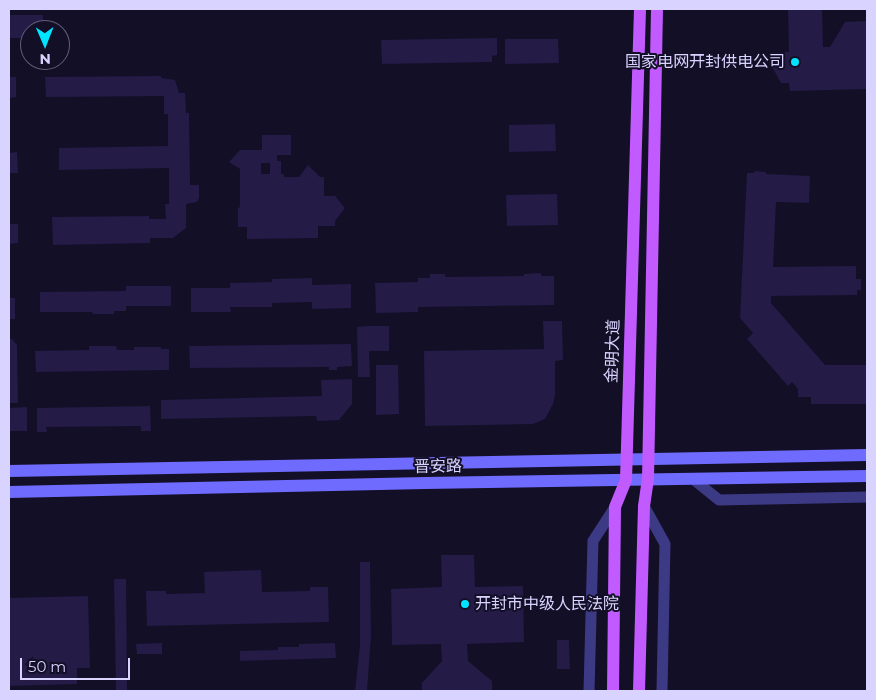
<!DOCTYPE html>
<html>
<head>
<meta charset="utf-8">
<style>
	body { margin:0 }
	#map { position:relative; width:876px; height:700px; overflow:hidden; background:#130f26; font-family:Montserrat,sans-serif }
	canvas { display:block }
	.frame { position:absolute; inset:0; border:10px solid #d9d4ff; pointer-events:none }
	.north { position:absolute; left:20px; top:20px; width:50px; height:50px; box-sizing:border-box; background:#130f26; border:1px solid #625e7d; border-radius:50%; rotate:179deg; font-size:14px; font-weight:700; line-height:20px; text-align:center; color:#d9d4ff }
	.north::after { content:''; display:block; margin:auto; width:18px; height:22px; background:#00e5ff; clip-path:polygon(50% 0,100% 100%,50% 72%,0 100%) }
	.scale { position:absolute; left:20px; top:658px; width:110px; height:22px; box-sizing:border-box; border:2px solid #d9d4ff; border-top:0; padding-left:6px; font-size:15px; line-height:18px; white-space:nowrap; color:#d9d4ff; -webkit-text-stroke:4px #130f26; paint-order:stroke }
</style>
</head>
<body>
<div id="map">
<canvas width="876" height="700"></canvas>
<div class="frame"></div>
<div class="north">N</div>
<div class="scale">50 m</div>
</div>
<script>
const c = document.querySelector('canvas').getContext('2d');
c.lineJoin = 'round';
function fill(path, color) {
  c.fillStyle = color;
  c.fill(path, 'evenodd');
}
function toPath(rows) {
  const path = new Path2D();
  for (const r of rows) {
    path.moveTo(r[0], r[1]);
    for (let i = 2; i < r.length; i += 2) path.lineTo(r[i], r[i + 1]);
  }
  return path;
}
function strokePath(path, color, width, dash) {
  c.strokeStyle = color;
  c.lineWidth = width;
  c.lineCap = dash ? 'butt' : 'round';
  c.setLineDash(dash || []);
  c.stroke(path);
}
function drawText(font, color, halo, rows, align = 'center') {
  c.font = font + ' Montserrat,"Noto Sans SC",sans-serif';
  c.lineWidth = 4;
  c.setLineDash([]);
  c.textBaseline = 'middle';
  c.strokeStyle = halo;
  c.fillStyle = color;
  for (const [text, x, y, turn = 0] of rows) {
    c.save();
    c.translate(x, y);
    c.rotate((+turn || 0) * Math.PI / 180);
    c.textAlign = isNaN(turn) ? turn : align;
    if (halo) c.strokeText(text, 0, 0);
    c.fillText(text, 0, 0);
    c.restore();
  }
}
const building = toPath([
	[788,9,822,9,823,47,830,47,845,22,867,21,867,89,790,91,789,83,781,83,772,67,780,52,789,52],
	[9,15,43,15,43,30,30,30,30,38,9,38],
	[497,38,497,55,492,56,492,62,382,64,381,40],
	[505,39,558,39,559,63,505,64],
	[161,76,161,78,175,80,179,93,185,93,186,113,189,113,190,185,199,185,199,198,197,202,186,204,186,228,173,238,150,238,150,243,53,245,52,217,149,216,149,219,166,219,165,204,169,204,169,168,59,170,59,148,168,146,168,114,164,114,164,96,46,97,45,77],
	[9,77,16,77,16,97,9,98],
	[555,124,556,151,509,152,509,125],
	[262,135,291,135,291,155,277,155,277,161,281,161,281,174,284,174,284,177,299,177,308,165,320,177,324,177,324,196,335,196,345,208,335,221,335,226,318,226,318,238,247,239,247,227,238,227,238,208,240,207,240,169,229,162,240,150,262,150],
	[261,163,270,163,270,174,261,174],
	[17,152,18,173,9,173,9,153],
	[755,171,766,172,766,174,810,176,809,203,776,202,773,267,856,266,856,279,861,279,861,290,857,290,857,295,771,296,771,303,825,365,867,365,867,404,811,404,811,397,798,397,798,389,792,382,788,386,747,339,753,333,740,318,747,173,754,173],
	[557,194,558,225,507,226,506,195],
	[9,224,18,224,18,243,9,244],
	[541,273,541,276,554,276,554,305,418,307,418,312,376,313,375,283,418,282,418,278,430,278,430,274,445,274,445,277,524,276,524,274],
	[312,278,312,285,351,284,351,308,312,309,312,302,272,303,272,307,230,307,231,312,191,312,191,288,230,288,230,283,272,282,272,279],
	[126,286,171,286,171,306,126,306,126,311,114,311,114,314,93,314,92,312,40,312,40,292,126,291],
	[9,298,15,298,15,319,9,319],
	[543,321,562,321,563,360,555,361,555,395,553,404,545,419,533,424,425,426,424,351,544,349],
	[369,326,389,326,389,351,369,351,370,377,358,377,357,327],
	[9,339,12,339,17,345,18,403,9,403],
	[351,344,352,366,337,367,337,370,329,370,329,367,190,368,189,346],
	[89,346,116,346,117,350,134,350,134,347,161,347,161,349,169,349,169,370,36,372,35,351,89,350],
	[376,365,398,365,399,414,376,415],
	[352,379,352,404,339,420,317,421,316,416,161,419,161,400,322,396,321,380],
	[150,406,151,431,141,431,141,426,46,427,47,432,37,432,37,408],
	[27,407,27,431,9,431,9,408],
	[441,555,474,555,475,587,523,586,524,642,467,644,468,661,492,681,492,691,422,691,422,683,442,661,441,644,392,645,391,589,442,587],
	[360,562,370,562,371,636,367,691,355,691,360,645],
	[261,570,262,592,310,591,310,587,328,587,329,622,147,626,146,591,166,591,166,594,205,593,204,572],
	[114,579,126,579,127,691,116,691],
	[88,596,90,668,77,668,77,684,9,686,9,598],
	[557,640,569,640,570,669,557,669],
	[162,643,162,654,137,654,136,644],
	[335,643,336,658,240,661,240,651,278,650,278,647,299,647,299,644]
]);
const street = toPath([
	[693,479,719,500,867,497],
	[644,506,665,544,662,691],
	[589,691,593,541,615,507]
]);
const secondary = toPath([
	[9,471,867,455],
	[9,492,425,483,867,476]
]);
const primary = toPath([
	[613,691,615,507,626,480,640,9],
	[639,691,644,506,648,479,657,9]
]);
const markers = [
	[795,62,5,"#00e5ff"],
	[465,604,5,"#00e5ff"]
];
const poiNames = [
	["国家电网开封供电公司",785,62],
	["开封市中级人民法院",475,604,"left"]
];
const streetNames = [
	["金明大道",613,351,-88],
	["晋安路",438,467,-1]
];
fill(building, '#241b47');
strokePath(street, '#3d3a85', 11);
strokePath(secondary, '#6f6bff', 12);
strokePath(primary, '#c25bff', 12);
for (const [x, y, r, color] of markers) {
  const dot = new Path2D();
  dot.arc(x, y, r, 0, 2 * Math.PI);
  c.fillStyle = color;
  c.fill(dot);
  strokePath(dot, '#130f26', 2);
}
drawText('16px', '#d9d4ff', '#130f26', poiNames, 'right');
drawText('16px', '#d9d4ff', '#130f26', streetNames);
</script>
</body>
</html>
